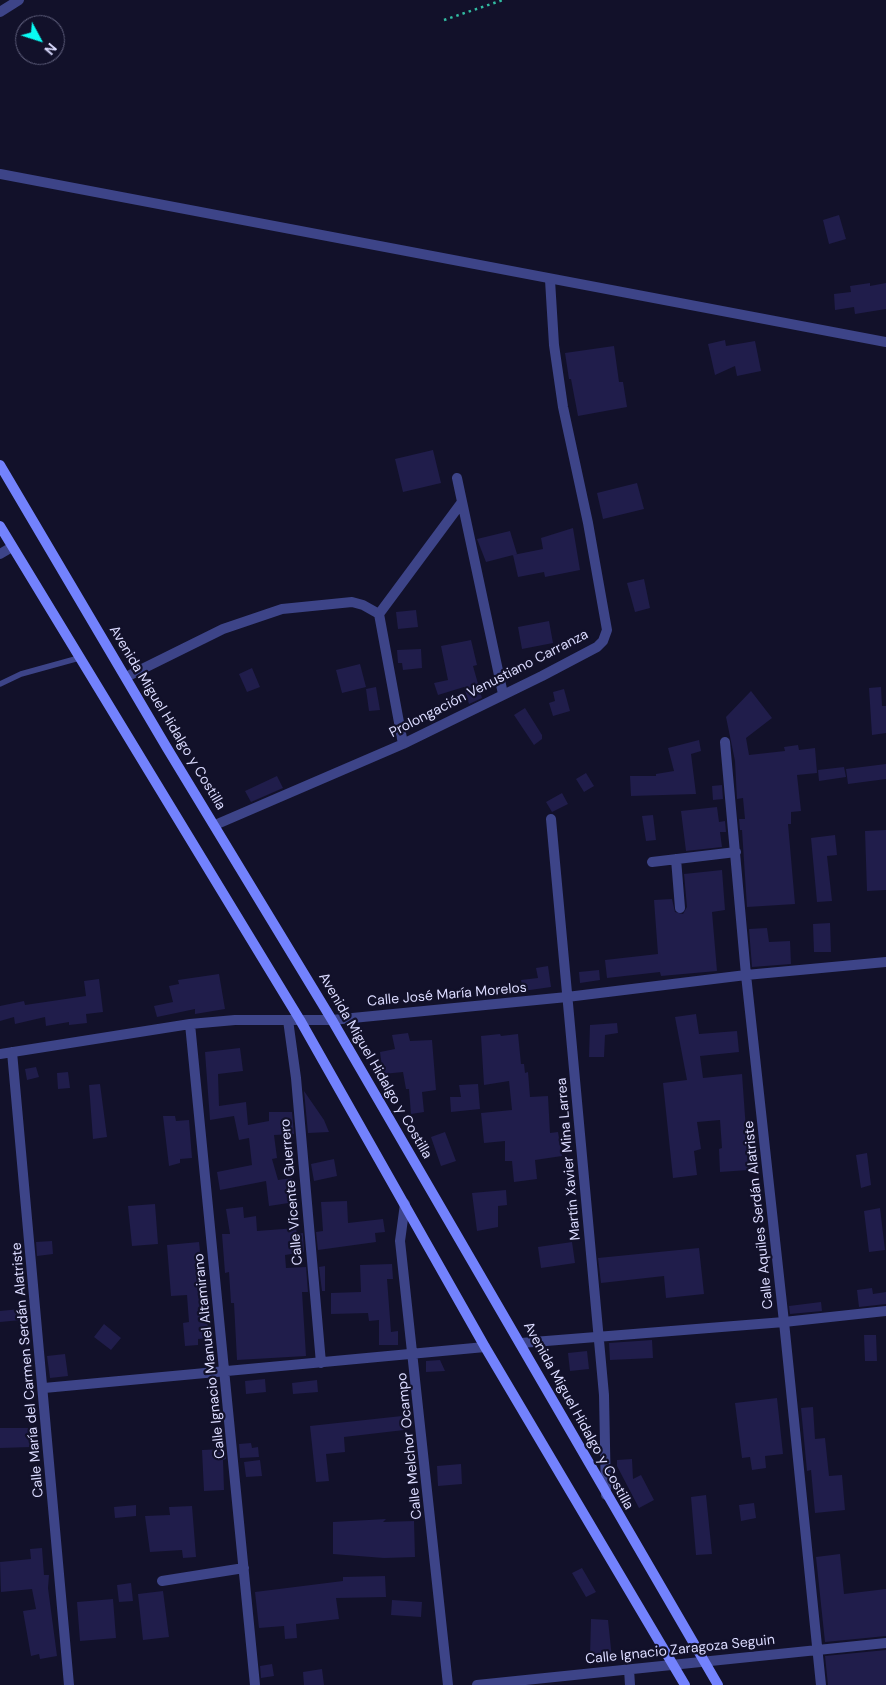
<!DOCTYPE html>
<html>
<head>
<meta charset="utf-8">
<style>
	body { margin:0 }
	#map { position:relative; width:886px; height:1685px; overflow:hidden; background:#12112a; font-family:"DM Sans",sans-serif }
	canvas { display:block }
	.north { position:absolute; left:15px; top:15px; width:50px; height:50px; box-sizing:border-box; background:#12112a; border:1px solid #62627f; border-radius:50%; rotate:130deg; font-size:14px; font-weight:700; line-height:20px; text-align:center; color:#dbdbff }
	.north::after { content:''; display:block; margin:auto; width:18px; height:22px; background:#09fcf4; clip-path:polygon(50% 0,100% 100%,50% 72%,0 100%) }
</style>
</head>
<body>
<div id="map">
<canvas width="886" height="1685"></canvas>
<div class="north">N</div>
</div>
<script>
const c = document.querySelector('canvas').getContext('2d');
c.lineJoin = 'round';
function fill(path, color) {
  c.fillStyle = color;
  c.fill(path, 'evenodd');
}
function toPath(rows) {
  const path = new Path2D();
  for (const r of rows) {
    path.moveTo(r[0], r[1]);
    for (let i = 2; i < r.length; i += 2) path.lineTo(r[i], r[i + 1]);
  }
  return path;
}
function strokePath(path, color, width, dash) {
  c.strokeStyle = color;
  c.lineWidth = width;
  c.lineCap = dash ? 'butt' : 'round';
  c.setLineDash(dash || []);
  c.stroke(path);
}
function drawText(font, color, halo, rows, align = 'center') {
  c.font = font + ' "DM Sans",sans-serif';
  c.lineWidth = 4.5;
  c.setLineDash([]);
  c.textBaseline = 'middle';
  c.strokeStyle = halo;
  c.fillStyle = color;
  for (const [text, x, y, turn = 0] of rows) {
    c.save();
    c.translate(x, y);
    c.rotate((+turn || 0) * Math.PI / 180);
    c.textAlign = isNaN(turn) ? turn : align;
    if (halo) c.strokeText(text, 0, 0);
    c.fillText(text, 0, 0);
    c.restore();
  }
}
const building = toPath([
	[839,215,846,239,829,244,823,220],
	[870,283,870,286,886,283,886,309,855,314,854,307,835,310,834,294,851,292,850,286],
	[725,340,726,346,755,341,761,371,737,376,735,366,715,375,708,344],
	[614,346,619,382,623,382,627,407,578,416,571,379,569,379,565,353],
	[433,450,441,483,403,492,395,459],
	[637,483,644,509,603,519,597,493],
	[573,528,580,570,545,577,544,572,518,577,513,555,543,549,541,538],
	[510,531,517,554,486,562,477,539],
	[644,579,650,608,635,612,627,583],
	[416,610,418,627,398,629,396,612],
	[549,621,553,643,522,649,518,627],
	[471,640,477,665,473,666,482,698,469,704,464,687,438,695,434,683,448,680,441,646],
	[421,649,422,668,403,670,402,663,398,663,397,650],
	[360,664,366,687,342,693,336,670],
	[252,668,260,687,247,692,239,674],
	[376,687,380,710,369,711,366,689],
	[881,687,882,706,886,706,886,733,872,735,869,688],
	[564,689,570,711,553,716,549,703,555,701,553,692],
	[751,691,772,718,746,738,749,755,785,751,784,747,798,745,799,750,815,748,817,773,797,775,801,811,791,812,791,824,788,824,795,904,747,907,742,830,740,830,739,819,745,819,743,798,737,799,735,761,726,717],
	[525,708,542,735,542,739,534,745,514,715],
	[699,740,701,751,691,754,696,794,631,796,630,776,656,776,656,774,674,771,668,748],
	[886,764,886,779,848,784,846,769],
	[844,767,846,777,819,781,818,770],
	[586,773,594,786,584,792,576,779],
	[277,776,283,788,251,802,245,791],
	[722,785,723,799,713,800,712,786],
	[562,793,568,804,552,812,546,802],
	[717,807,719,822,725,821,726,832,720,832,722,847,686,851,681,811],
	[653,815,656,840,646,841,642,816],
	[886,830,886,890,867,891,865,831],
	[835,835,837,855,827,856,832,901,817,902,811,838],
	[722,870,725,910,712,912,717,971,661,976,660,972,607,978,605,960,658,954,654,900,672,899,675,912,683,914,687,907,684,874],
	[830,923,831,952,814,952,813,924],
	[767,928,769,942,790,941,791,964,752,967,749,929],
	[548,966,551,987,523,991,521,980,538,978,536,968],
	[599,970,600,980,580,983,579,972],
	[219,974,225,1009,195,1014,195,1009,157,1017,154,1006,173,1002,169,986,179,984,178,980],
	[99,979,103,1012,86,1014,87,1023,69,1025,69,1022,46,1026,45,1017,15,1024,14,1017,0,1021,0,1006,24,1001,25,1005,86,996,84,981],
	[696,1014,699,1034,737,1031,739,1052,700,1056,703,1078,742,1074,746,1130,750,1130,751,1141,747,1142,748,1170,720,1172,719,1149,722,1148,720,1120,697,1122,701,1149,694,1151,697,1175,673,1178,663,1083,687,1080,675,1017],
	[617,1023,618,1033,605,1035,604,1057,589,1057,590,1025],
	[408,1033,410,1041,432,1040,436,1090,422,1092,424,1112,411,1114,409,1089,406,1089,403,1072,383,1074,380,1052,395,1049,392,1035],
	[500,1034,501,1036,518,1034,521,1064,524,1064,525,1073,528,1072,530,1097,548,1096,550,1133,558,1132,562,1156,535,1160,537,1179,514,1182,512,1161,505,1161,505,1141,484,1143,481,1113,512,1110,509,1081,484,1085,481,1036],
	[240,1048,243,1071,218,1074,219,1106,246,1102,248,1125,269,1121,269,1112,292,1112,294,1134,274,1135,277,1158,272,1159,278,1180,292,1178,295,1202,269,1206,266,1181,220,1190,217,1172,252,1165,249,1138,239,1140,234,1116,210,1120,205,1052],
	[36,1067,39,1077,27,1080,25,1069],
	[68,1072,70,1088,58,1089,57,1073],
	[100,1084,107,1137,93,1139,89,1085],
	[478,1084,480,1109,451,1112,450,1097,461,1097,459,1085],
	[304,1091,324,1120,329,1132,308,1133],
	[163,1116,175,1116,176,1121,189,1120,192,1158,180,1159,180,1163,169,1166],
	[445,1132,456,1161,441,1166,431,1137],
	[867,1153,871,1185,861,1188,856,1155],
	[334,1159,337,1176,314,1181,311,1164],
	[506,1190,507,1205,498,1206,498,1227,477,1231,472,1193],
	[347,1201,348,1223,383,1219,385,1232,375,1233,376,1242,318,1250,316,1232,323,1231,321,1202],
	[155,1204,158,1244,132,1246,128,1206],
	[243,1207,244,1218,256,1216,257,1231,296,1228,297,1234,303,1233,304,1252,285,1255,286,1268,306,1267,308,1292,302,1292,306,1356,237,1360,234,1303,231,1303,229,1272,225,1273,222,1234,230,1234,226,1209],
	[880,1208,885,1250,869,1252,864,1211],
	[52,1241,53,1254,37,1256,36,1242],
	[199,1242,209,1338,198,1339,198,1345,185,1346,183,1323,189,1322,187,1295,171,1296,167,1245],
	[572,1242,575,1263,541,1268,538,1247],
	[699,1248,704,1294,666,1298,664,1276,601,1283,598,1258],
	[392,1264,393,1279,387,1279,391,1332,398,1331,398,1345,379,1345,379,1320,369,1321,368,1313,331,1314,331,1293,361,1292,360,1265],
	[325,1266,325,1291,322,1291,319,1267],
	[872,1288,873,1294,886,1292,886,1304,859,1307,857,1290],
	[821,1302,822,1311,790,1314,789,1306],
	[20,1309,21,1320,0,1322,0,1311],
	[104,1324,121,1338,111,1350,94,1337],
	[864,1335,876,1335,877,1361,865,1361],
	[652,1340,653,1358,610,1360,609,1343],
	[587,1351,589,1369,570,1371,568,1353],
	[65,1354,68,1376,50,1378,47,1356],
	[440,1360,445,1371,426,1372,426,1361],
	[265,1379,266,1392,246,1394,245,1381],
	[317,1380,318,1392,293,1394,292,1383],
	[777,1398,783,1454,765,1456,766,1468,752,1470,750,1457,742,1458,735,1403],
	[813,1407,815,1439,825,1438,829,1476,842,1475,845,1510,815,1513,811,1470,807,1471,801,1408],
	[402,1416,404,1430,344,1437,345,1452,326,1454,329,1481,316,1482,310,1426],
	[0,1428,31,1428,31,1447,0,1448],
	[251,1443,252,1448,258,1447,259,1457,240,1458,239,1444],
	[225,1449,226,1459,223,1460,224,1490,204,1491,202,1450],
	[632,1459,633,1479,641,1475,654,1500,639,1508,617,1466,617,1460],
	[260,1460,262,1476,246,1477,244,1462],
	[461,1464,462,1484,438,1486,437,1466],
	[706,1495,712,1554,696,1555,691,1497],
	[754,1503,756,1518,741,1521,739,1505],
	[136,1505,136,1516,115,1518,114,1507],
	[192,1506,196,1557,183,1558,182,1550,150,1552,145,1516,170,1515,169,1507],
	[386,1519,383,1522,414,1521,415,1557,384,1558,333,1554,333,1522],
	[42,1548,44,1575,49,1575,48,1588,57,1656,40,1659,39,1654,31,1656,23,1611,36,1609,32,1589,1,1592,0,1562,31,1559,30,1549],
	[840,1554,844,1594,886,1589,886,1636,825,1642,816,1557],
	[582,1568,596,1592,586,1597,572,1573],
	[385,1576,386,1597,336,1598,339,1619,296,1624,297,1638,285,1639,284,1626,259,1628,255,1592,343,1581,343,1577],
	[131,1583,133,1601,119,1602,117,1585],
	[163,1591,169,1637,143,1640,138,1594],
	[113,1599,116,1638,80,1641,77,1602],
	[392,1600,422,1602,421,1617,391,1615],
	[591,1619,608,1620,612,1658,590,1657],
	[886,1650,886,1685,828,1685,825,1656],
	[272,1664,274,1676,261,1678,260,1666],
	[322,1669,324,1685,304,1685,303,1672]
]);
const path = toPath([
	[444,20,503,0]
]);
const service = toPath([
	[0,684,21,674,79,658]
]);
const minor = toPath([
	[0,12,19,0],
	[457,478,503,694],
	[0,554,12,547],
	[126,677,223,629,282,609,352,602,363,605,379,614],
	[725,742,746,975,784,1322,821,1685],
	[403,744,379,614,462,502],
	[551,819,604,1395,606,1495],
	[215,825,403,744,542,676,597,647,603,641,607,630,588,523,563,407,554,345,550,280],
	[676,859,680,908],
	[652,862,736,852],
	[288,1020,296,1078,321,1363],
	[190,1024,255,1685],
	[12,1052,69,1685],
	[0,1054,190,1024,235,1020,332,1020,567,997,746,975,886,962],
	[405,1204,400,1241,448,1685],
	[521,1343,784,1322,886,1311],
	[44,1388,485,1347],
	[162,1581,244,1568],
	[629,1669,630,1685],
	[477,1685,886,1643]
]);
const tertiary = toPath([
	[0,174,886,342]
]);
const secondary = toPath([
	[0,465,167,748,332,1020,718,1685],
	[0,526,300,1020,485,1347,685,1685]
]);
const streetNames = [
	["Prolongación Venustiano Carranza",489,684,-27],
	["Avenida Miguel Hidalgo y Costilla",167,718,59],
	["Calle José María Morelos",447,995,-5],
	["Avenida Miguel Hidalgo y Costilla",375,1066,60],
	["Martín Xavier Mina Larrea",569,1159,-95],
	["Calle Vicente Guerrero",292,1192,-95],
	["Calle Aquiles Serdán Alatriste",759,1215,-96],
	["Calle Ignacio Manuel Altamirano",210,1356,-96],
	["Calle María del Carmen Serdán Alatriste",28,1370,-95],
	["Avenida Miguel Hidalgo y Costilla",578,1416,61],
	["Calle Melchor Ocampo",410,1446,-96],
	["Calle Ignacio Zaragoza Seguin",680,1650,-6]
];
fill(building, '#201d4b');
strokePath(path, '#32bba1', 2.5, [2.5, 4]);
strokePath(service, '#3d4488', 5.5);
strokePath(minor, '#3d4488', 10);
strokePath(tertiary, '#3d4488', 10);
strokePath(secondary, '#7382fd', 10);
drawText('14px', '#dbdbff', '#12112a', streetNames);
</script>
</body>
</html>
